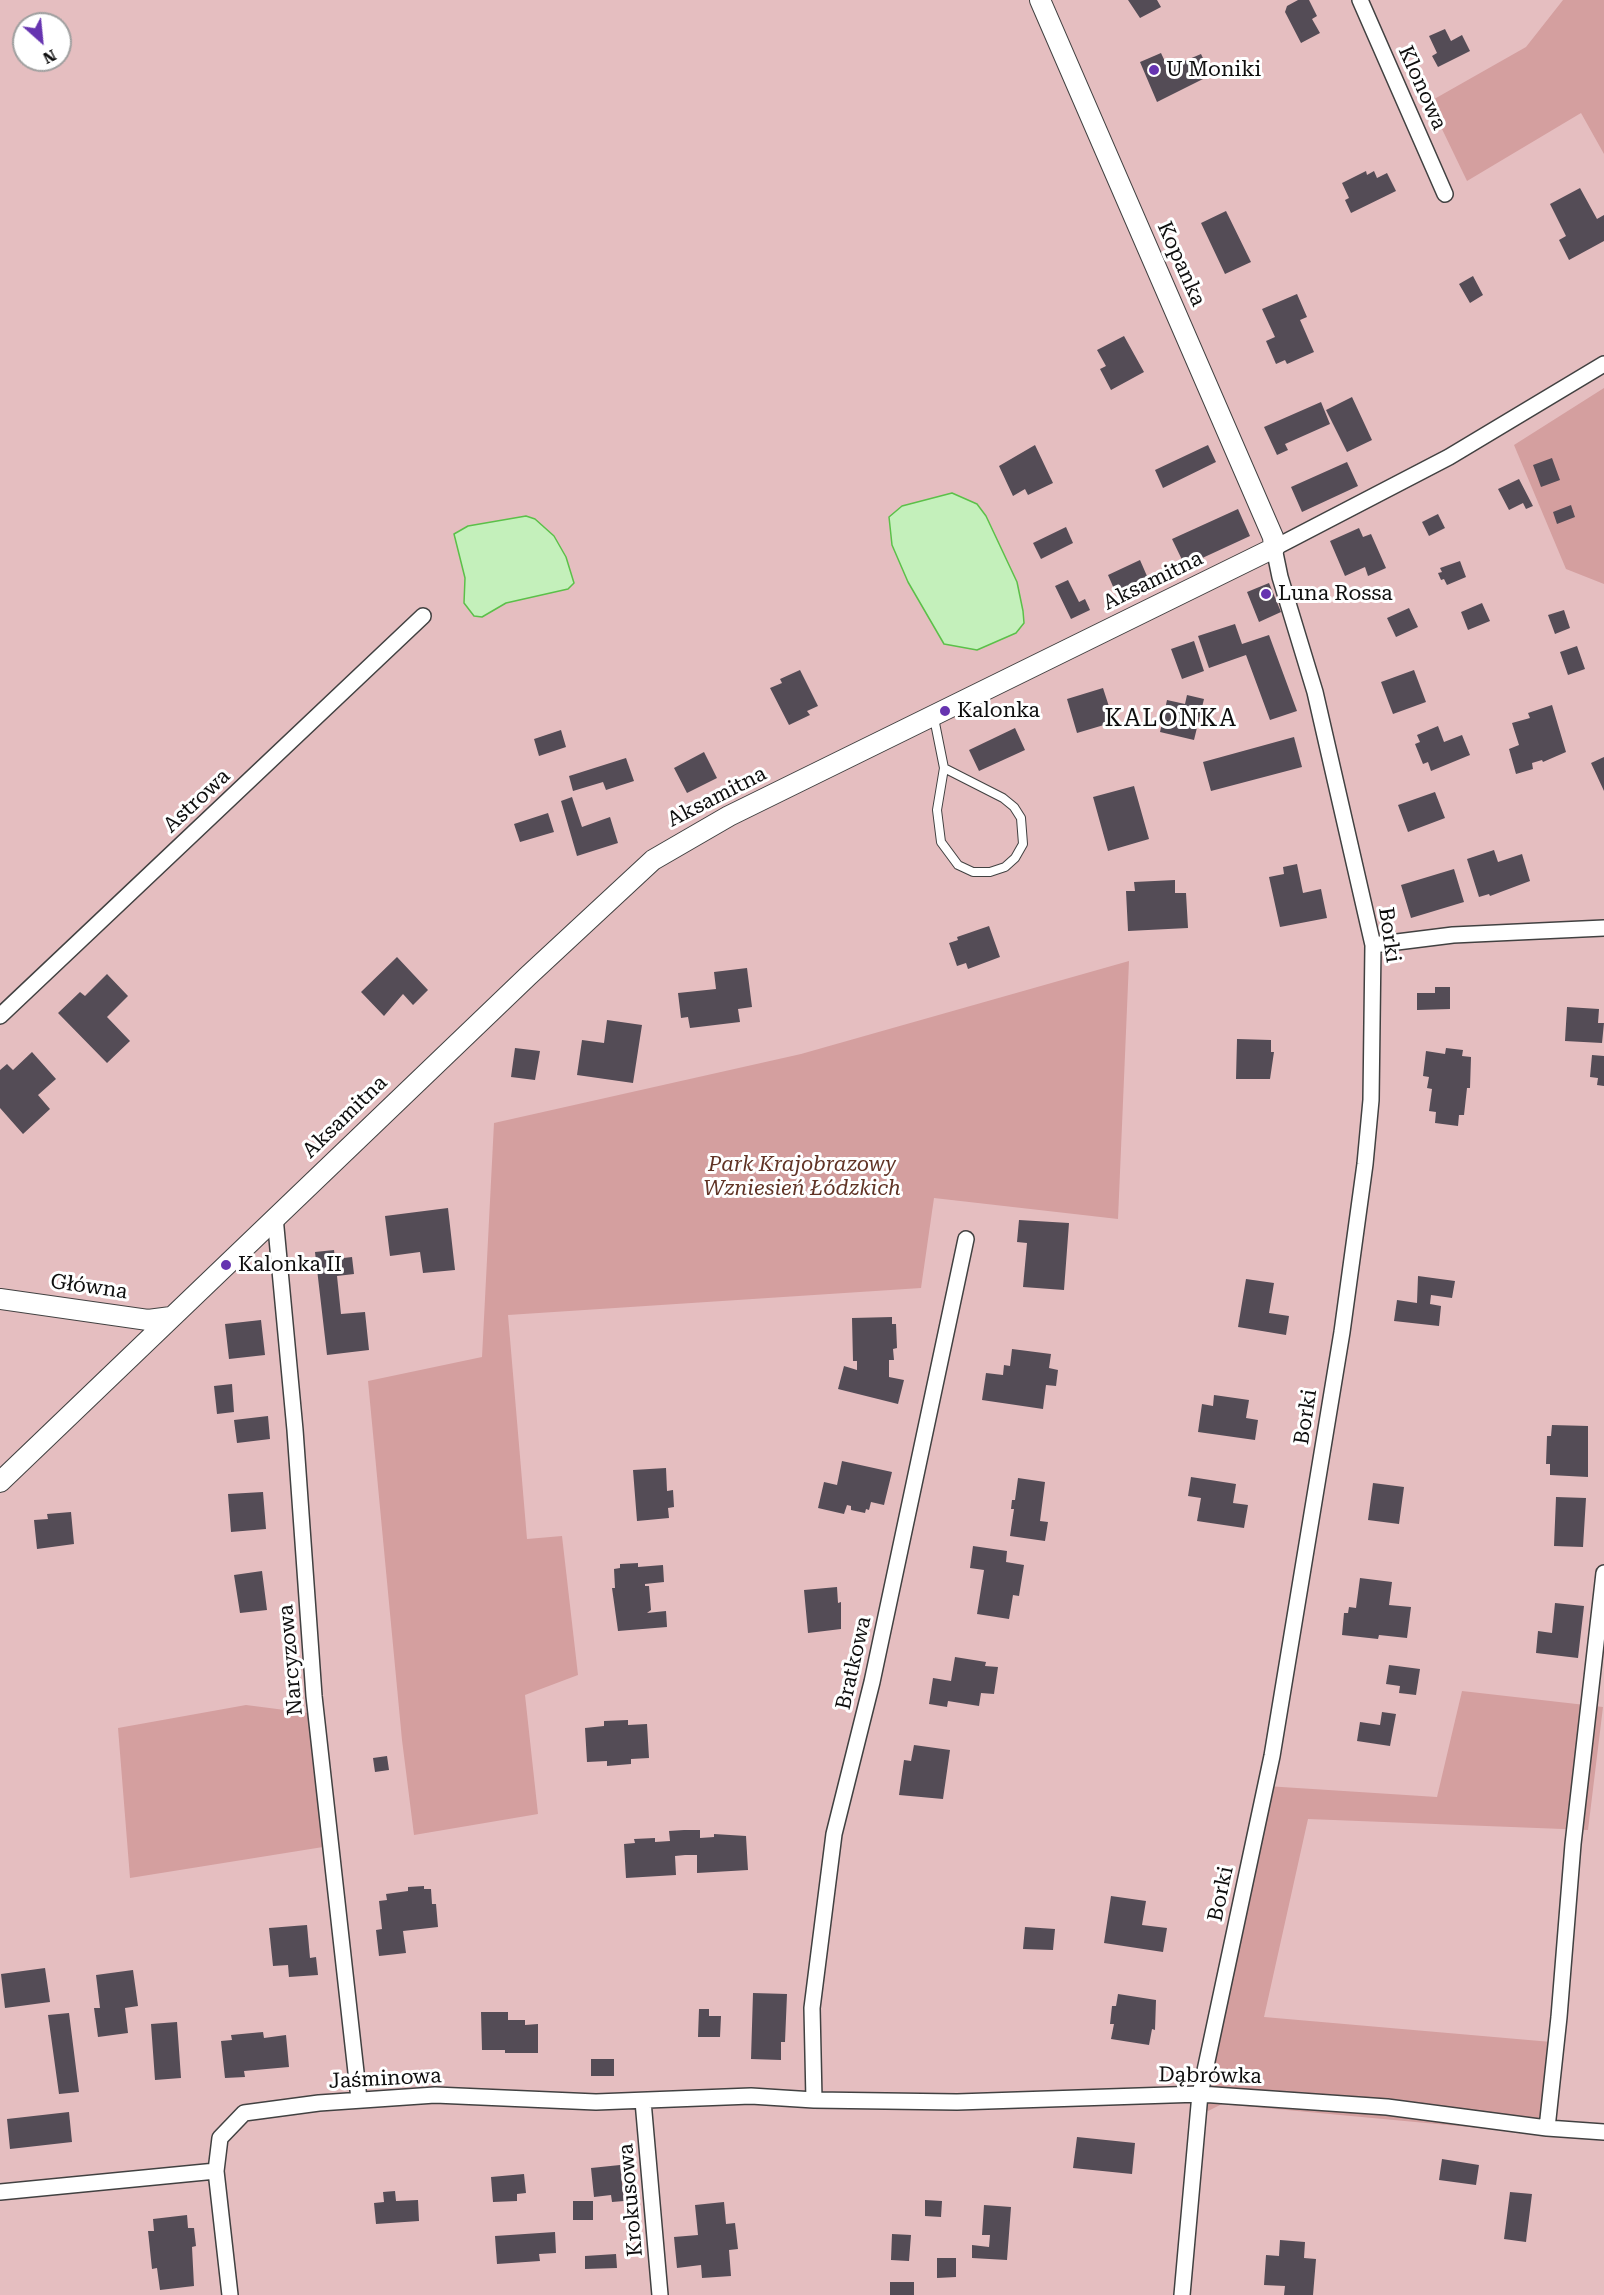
<!DOCTYPE html>
<html>
<head>
<meta charset="utf-8">
<style>
	body { margin:0 }
	#map { position:relative; width:1604px; height:2295px; overflow:hidden; background:#fdf1fa; font-family:"Roboto Serif",serif }
	canvas { display:block }
	.north { position:absolute; left:12px; top:12px; width:60px; height:60px; box-sizing:border-box; background:#fff; border:2px solid #9f9f9f; border-radius:50%; rotate:153deg; font-size:16px; font-weight:700; line-height:24px; text-align:center; color:#0e0e0e }
	.north::after { content:''; display:block; margin:auto; width:21px; height:27px; background:#6634b0; clip-path:polygon(50% 0,100% 100%,50% 72%,0 100%) }
</style>
</head>
<body>
<div id="map">
<canvas width="1604" height="2295"></canvas>
<div class="north">N</div>
</div>
<script>
const c = document.querySelector('canvas').getContext('2d');
c.lineJoin = 'round';
function fill(path, color) {
  c.fillStyle = color;
  c.fill(path, 'evenodd');
}
function toPath(rows) {
  const path = new Path2D();
  for (const r of rows) {
    path.moveTo(r[0], r[1]);
    for (let i = 2; i < r.length; i += 2) path.lineTo(r[i], r[i + 1]);
  }
  return path;
}
function strokePath(path, color, width, dash) {
  c.strokeStyle = color;
  c.lineWidth = width;
  c.lineCap = dash ? 'butt' : 'round';
  c.setLineDash(dash || []);
  c.stroke(path);
}
function drawText(font, color, halo, rows, align = 'center') {
  c.font = font + ' "Roboto Serif",serif';
  c.lineWidth = 6;
  c.setLineDash([]);
  c.textBaseline = 'middle';
  c.strokeStyle = halo;
  c.fillStyle = color;
  for (const [text, x, y, turn = 0] of rows) {
    c.save();
    c.translate(x, y);
    c.rotate((+turn || 0) * Math.PI / 180);
    c.textAlign = isNaN(turn) ? turn : align;
    if (halo) c.strokeText(text, 0, 0);
    c.fillText(text, 0, 0);
    c.restore();
  }
}
const green = toPath([
	[0,0,1604,0,1604,2295,0,2295],
	[24,24,60,24,60,60,24,60]
]);
const forest = toPath([
	[1563,0,1604,0,1604,154,1581,113,1467,181,1429,102,1526,47],
	[1604,388,1604,584,1566,569,1514,445],
	[1129,961,1118,1219,934,1198,921,1288,508,1315,527,1539,562,1536,578,1675,525,1695,538,1814,414,1835,402,1740,368,1381,482,1357,494,1123,801,1054],
	[1462,1691,1603,1707,1588,1830,1308,1819,1264,2017,1563,2043,1555,2135,1222,2104,1208,2111,1194,2091,1266,1786,1437,1797],
	[246,1705,316,1714,323,1847,130,1878,118,1728]
]);
const water = toPath([
	[952,493,977,504,986,516,1017,582,1023,611,1024,623,1016,633,977,650,944,644,908,582,892,545,889,517,902,506,952,493],
	[526,516,535,519,554,536,566,557,574,583,568,589,506,603,482,617,474,616,464,603,465,578,454,534,468,526,526,516]
]);
const building = toPath([
	[1128,0,1157,0,1161,7,1140,18],
	[1298,0,1309,0,1317,16,1312,19,1320,33,1301,43,1285,12,1287,6],
	[1445,29,1451,41,1462,35,1470,51,1438,67,1432,56,1437,53,1429,36],
	[1161,53,1168,68,1201,54,1211,75,1157,102,1140,62],
	[1366,171,1367,175,1374,171,1377,178,1387,173,1396,191,1351,213,1345,200,1349,198,1342,183],
	[1580,188,1597,219,1604,215,1604,241,1569,260,1559,240,1566,236,1550,204],
	[1226,211,1251,262,1225,274,1201,223],
	[1473,276,1483,295,1470,303,1459,284],
	[1297,294,1307,317,1300,320,1314,352,1287,364,1285,360,1276,364,1266,341,1275,337,1262,309],
	[1124,336,1144,372,1111,390,1100,369,1106,366,1097,350],
	[1352,397,1372,440,1347,452,1326,410],
	[1321,402,1330,424,1285,444,1288,450,1277,455,1264,427],
	[1035,445,1053,483,1028,495,1025,489,1013,496,999,466],
	[1208,445,1216,462,1163,488,1155,470],
	[1552,458,1560,480,1541,487,1533,465],
	[1347,462,1358,486,1302,512,1291,487],
	[1519,479,1533,506,1526,509,1523,503,1509,510,1498,489],
	[1571,505,1575,517,1557,524,1553,512],
	[1238,509,1250,536,1185,566,1172,539],
	[1438,514,1445,528,1429,536,1422,522],
	[1066,527,1073,543,1041,559,1033,543],
	[1359,528,1363,537,1371,534,1386,568,1368,576,1365,567,1345,576,1330,541],
	[1140,560,1150,583,1118,598,1108,575],
	[1460,561,1466,577,1447,585,1444,579,1441,580,1438,573,1442,572,1440,568],
	[1068,580,1079,602,1085,599,1090,610,1071,619,1055,586],
	[1269,583,1281,612,1259,622,1247,592],
	[1482,603,1490,621,1468,630,1461,612],
	[1409,608,1418,627,1396,637,1387,618],
	[1564,610,1570,628,1555,634,1548,615],
	[1235,624,1242,644,1269,635,1297,711,1270,720,1246,655,1209,668,1198,636],
	[1194,641,1204,671,1182,679,1171,649],
	[1577,646,1585,669,1568,675,1560,652],
	[800,670,818,706,807,711,810,715,789,725,770,688,782,683,780,679],
	[1414,670,1426,702,1393,714,1381,682],
	[1103,688,1114,722,1077,733,1067,699],
	[1187,695,1204,699,1194,740,1160,732,1167,700,1185,704],
	[1552,705,1566,752,1543,762,1542,760,1532,763,1533,769,1516,774,1509,749,1519,745,1512,723,1530,718,1528,713],
	[1438,726,1444,742,1462,735,1470,755,1431,771,1428,762,1423,764,1415,744,1420,742,1417,735],
	[1015,728,1025,750,979,771,969,750],
	[561,730,566,747,539,756,534,739],
	[1294,737,1302,767,1211,791,1203,762],
	[704,752,717,778,687,793,674,768],
	[1604,757,1604,791,1591,763],
	[626,758,634,781,606,790,603,782,573,791,569,776],
	[1134,786,1149,839,1108,851,1093,797],
	[1435,792,1445,818,1408,832,1398,805],
	[572,797,582,827,610,817,618,843,577,856,561,801],
	[548,813,554,832,520,842,514,824],
	[1494,850,1498,862,1522,854,1530,881,1490,896,1489,894,1479,897,1467,859],
	[1297,864,1303,893,1321,889,1327,918,1280,927,1269,877,1284,874,1283,867],
	[1454,869,1464,902,1411,918,1401,885],
	[1175,880,1175,893,1186,893,1188,928,1128,931,1126,891,1135,891,1134,882],
	[989,926,1000,957,968,969,966,963,957,966,949,943,958,940,957,937],
	[397,957,428,990,413,1005,403,994,384,1016,361,992],
	[747,968,752,1007,738,1009,740,1022,690,1028,688,1017,681,1018,678,993,716,989,714,972],
	[107,974,128,996,107,1017,130,1041,107,1063,58,1013,80,992,85,996],
	[1435,987,1450,987,1450,1009,1417,1010,1417,993,1435,993],
	[1567,1007,1599,1009,1598,1023,1604,1023,1602,1043,1565,1041],
	[607,1020,642,1025,633,1083,577,1075,582,1040,604,1043],
	[1237,1039,1271,1040,1271,1052,1274,1052,1270,1079,1236,1079],
	[515,1048,540,1051,535,1080,511,1077],
	[1446,1048,1463,1050,1462,1056,1471,1057,1470,1088,1467,1088,1464,1115,1459,1115,1458,1126,1435,1123,1436,1112,1429,1111,1432,1089,1427,1088,1429,1077,1423,1076,1426,1051,1445,1054],
	[32,1052,56,1079,38,1095,50,1109,23,1134,0,1108,0,1070,7,1064,13,1070],
	[1592,1055,1604,1056,1604,1086,1597,1085,1598,1078,1590,1077],
	[448,1208,455,1270,423,1273,420,1252,390,1256,385,1216],
	[1019,1220,1069,1223,1064,1290,1023,1287,1027,1243,1017,1242],
	[334,1250,335,1259,352,1257,354,1274,337,1276,341,1314,365,1312,369,1350,327,1355,315,1252],
	[1418,1276,1455,1281,1452,1298,1431,1295,1430,1304,1441,1306,1439,1326,1394,1321,1397,1300,1417,1303],
	[1246,1279,1274,1283,1269,1313,1289,1316,1286,1335,1238,1327],
	[892,1317,892,1324,896,1324,897,1348,893,1349,894,1360,889,1360,889,1377,904,1380,898,1404,838,1389,844,1366,857,1370,857,1361,853,1361,852,1318],
	[261,1320,265,1355,229,1359,225,1324],
	[1012,1349,1051,1354,1049,1368,1058,1370,1056,1386,1046,1385,1043,1409,982,1400,986,1373,1003,1375,1004,1365,1010,1366],
	[232,1384,234,1412,217,1414,214,1386],
	[1214,1395,1249,1400,1246,1418,1258,1420,1255,1440,1198,1432,1202,1404,1213,1406],
	[268,1416,270,1439,237,1443,234,1420],
	[1552,1425,1588,1426,1588,1477,1550,1475,1550,1464,1546,1464,1547,1436,1551,1436],
	[842,1461,892,1472,884,1505,871,1502,869,1510,866,1509,865,1513,851,1510,851,1506,847,1505,844,1514,818,1508,824,1482,837,1485],
	[666,1468,667,1491,673,1490,674,1507,668,1508,669,1518,637,1521,633,1470],
	[1191,1477,1236,1484,1233,1503,1248,1505,1244,1528,1197,1521,1201,1498,1188,1496],
	[1018,1478,1045,1482,1040,1521,1048,1522,1045,1541,1010,1536,1014,1509,1011,1509,1012,1500,1015,1500],
	[1373,1483,1404,1487,1399,1524,1368,1520],
	[263,1492,266,1529,231,1532,228,1494],
	[1556,1497,1586,1498,1583,1547,1554,1546],
	[71,1512,74,1544,37,1549,34,1520,48,1519,47,1514],
	[973,1546,1007,1551,1006,1562,1024,1565,1019,1596,1013,1595,1009,1619,977,1614,984,1570,970,1568],
	[638,1563,638,1567,663,1565,664,1582,645,1584,645,1586,649,1586,651,1610,647,1613,666,1611,667,1627,618,1631,612,1588,615,1588,614,1569,620,1568,620,1564],
	[262,1571,267,1610,240,1613,234,1575],
	[1360,1578,1392,1582,1389,1605,1411,1607,1407,1638,1379,1635,1378,1639,1342,1635,1344,1613,1348,1613,1349,1607,1356,1608],
	[837,1587,838,1603,841,1602,841,1629,808,1633,804,1590],
	[1555,1603,1584,1606,1578,1658,1536,1653,1538,1631,1552,1633],
	[955,1657,986,1662,985,1666,998,1667,994,1694,981,1693,979,1706,948,1701,947,1707,929,1704,933,1678,951,1681],
	[1389,1665,1420,1669,1416,1695,1399,1693,1400,1686,1386,1684],
	[1382,1712,1396,1714,1390,1746,1357,1741,1360,1722,1380,1725],
	[628,1720,628,1725,647,1724,649,1758,631,1759,631,1764,607,1766,607,1761,587,1762,585,1728,604,1726,604,1721],
	[914,1745,950,1750,943,1799,899,1795,904,1760,911,1761],
	[387,1756,389,1770,375,1772,373,1758],
	[684,1830,700,1830,700,1838,714,1837,714,1834,746,1836,748,1870,697,1873,697,1855,685,1855,675,1856,676,1875,626,1878,624,1844,635,1843,634,1839,655,1838,655,1842,670,1841,669,1831],
	[424,1886,424,1889,431,1889,432,1904,436,1904,438,1927,403,1931,406,1953,379,1956,376,1930,382,1929,379,1901,387,1900,386,1894,408,1891,408,1887],
	[1111,1896,1146,1901,1142,1925,1167,1928,1163,1952,1104,1943],
	[307,1925,310,1958,316,1957,318,1975,289,1977,288,1965,273,1966,269,1928],
	[1025,1927,1055,1929,1053,1950,1023,1949],
	[45,1968,50,2002,5,2008,1,1974],
	[133,1970,138,2006,125,2008,128,2033,98,2037,94,2008,100,2008,96,1975],
	[753,1993,787,1994,785,2042,781,2042,781,2060,751,2059],
	[1118,1994,1156,2000,1155,2030,1152,2029,1149,2045,1111,2039,1114,2024,1110,2024,1112,2006,1116,2006],
	[699,2009,709,2009,709,2016,721,2016,720,2037,698,2037],
	[481,2012,508,2012,508,2020,525,2020,525,2025,538,2024,538,2053,505,2053,505,2050,482,2050],
	[69,2013,79,2092,59,2094,48,2015],
	[177,2022,181,2078,155,2080,151,2024],
	[263,2032,264,2038,286,2035,289,2067,244,2071,245,2077,225,2078,221,2041,232,2040,231,2035],
	[591,2059,614,2059,614,2076,591,2076],
	[69,2112,72,2142,10,2149,7,2119],
	[1077,2137,1135,2143,1132,2174,1073,2168],
	[1442,2159,1479,2165,1476,2185,1439,2180],
	[620,2165,624,2201,612,2202,611,2195,594,2197,591,2168],
	[524,2174,526,2193,517,2194,517,2201,493,2202,491,2177],
	[395,2191,396,2201,418,2200,419,2221,376,2224,374,2203,384,2202,383,2192],
	[1510,2192,1532,2194,1526,2242,1504,2239],
	[925,2200,942,2201,941,2217,925,2216],
	[573,2201,593,2201,593,2220,573,2220],
	[724,2202,726,2224,735,2223,738,2249,729,2250,731,2276,702,2278,701,2265,677,2268,674,2237,698,2235,695,2205],
	[984,2205,1011,2207,1007,2260,972,2258,972,2245,989,2247,990,2235,982,2235],
	[187,2215,188,2228,194,2228,196,2246,192,2247,194,2286,160,2290,157,2268,152,2269,148,2231,154,2231,153,2219],
	[555,2232,556,2253,539,2254,540,2261,497,2264,495,2236],
	[892,2234,911,2235,909,2261,891,2260],
	[1280,2240,1305,2242,1304,2258,1316,2259,1313,2295,1284,2295,1285,2286,1264,2285,1266,2255,1279,2256],
	[616,2254,617,2268,585,2269,585,2256],
	[937,2258,956,2258,956,2277,937,2278],
	[890,2282,914,2282,914,2295,890,2295]
]);
const service = toPath([
	[934,718,944,768,937,810,941,842,958,865,973,872,990,872,1005,867,1015,858,1023,844,1021,818,1014,807,1003,798,944,768]
]);
const minor = toPath([
	[1360,0,1445,194],
	[1373,945,1453,935,1604,928],
	[0,1016,423,616],
	[275,1217,295,1430,314,1696,359,2099],
	[814,2100,812,2008,834,1834,872,1682,966,1239],
	[643,2101,660,2295],
	[1547,2128,1559,2017,1573,1844,1604,1573],
	[0,2192,216,2171],
	[230,2295,216,2171,220,2138,244,2113,319,2103,435,2095,596,2102,751,2096,814,2100,957,2102,1200,2094,1387,2107,1547,2128,1604,2132],
	[1182,2295,1200,2094,1272,1756,1342,1332,1365,1164,1371,1100,1373,945,1315,692,1280,577,1274,548,1449,457,1604,364]
]);
const tertiary = toPath([
	[0,1299,148,1320,171,1317],
	[0,1482,528,976,653,860,729,816,1274,548,1273,537,1263,514,1040,0]
]);
const markers = [
	[1154,70,6,"#6634b0"],
	[1266,594,6,"#6634b0"],
	[945,711,6,"#6634b0"],
	[226,1265,6,"#6634b0"]
];
const poiNames = [
	["U Moniki",1166,70],
	["Luna Rossa",1278,594],
	["Kalonka",957,711],
	["Kalonka II",238,1265]
];
const streetNames = [
	["Klonowa",1422,88,66],
	["Kopanka",1181,264,66],
	["Aksamitna",1153,581,-26],
	["Aksamitna",717,797,-27],
	["Astrowa",197,801,-43],
	["Borki",1389,935,82],
	["Aksamitna",345,1117,-44],
	["Główna",89,1287,8],
	["Borki",1306,1417,-81],
	["Narcyzowa",291,1660,-95],
	["Bratkowa",854,1663,-77],
	["Borki",1221,1894,-78],
	["Dąbrówka",1210,2076,1],
	["Jaśminowa",385,2079,-3],
	["Krokusowa",631,2200,-95]
];
const parkNames = [
	["Park Krajobrazowy",802,1165],
	["Wzniesień Łódzkich",802,1189]
];
const quarterNames = [
	["KALONKA",1171,719]
];
fill(green, '#e5bec0');
fill(forest, '#d49f9f');
fill(water, '#c4f0bb');
strokePath(water, '#5bc049', 1.5);
fill(building, '#544c56');
strokePath(service, '#414141', 10);
strokePath(minor, '#414141', 18);
strokePath(tertiary, '#414141', 22);
strokePath(service, '#fff', 8);
strokePath(minor, '#fff', 15);
strokePath(tertiary, '#fff', 20);
for (const [x, y, r, color] of markers) {
  const dot = new Path2D();
  dot.arc(x, y, r, 0, 2 * Math.PI);
  c.fillStyle = color;
  c.fill(dot);
  strokePath(dot, '#fff', 2);
}
drawText('21px', '#0e0e0e', '#fff', poiNames, 'left');
drawText('21px', '#0e0e0e', '#fff', streetNames);
drawText('italic 21px', '#603325', '#fff', parkNames);
c.letterSpacing = '1.5px';
drawText('24px', '#0e0e0e', '#fff', quarterNames);
c.letterSpacing = '0px';
</script>
</body>
</html>
